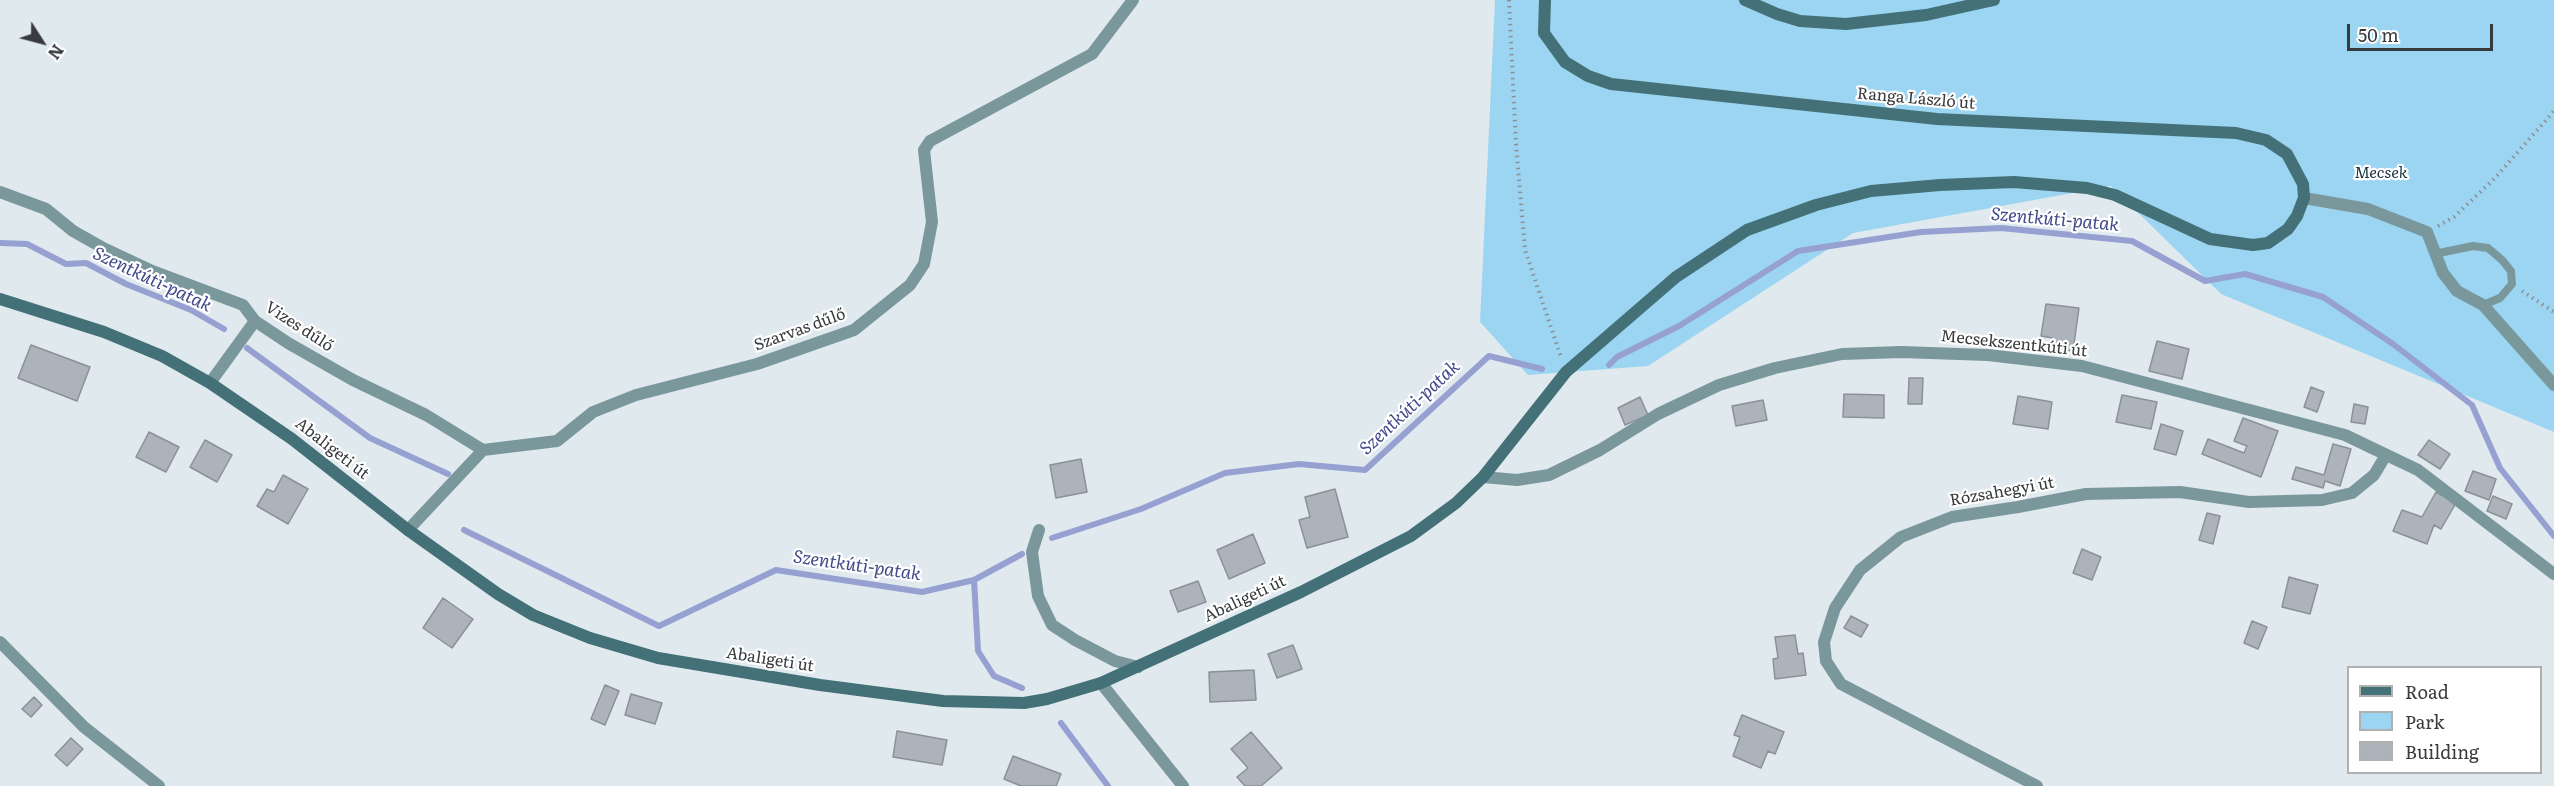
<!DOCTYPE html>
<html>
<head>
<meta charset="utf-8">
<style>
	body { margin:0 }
	#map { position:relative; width:2554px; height:786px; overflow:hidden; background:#e0e9ee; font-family:Literata,serif }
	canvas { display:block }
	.legend { position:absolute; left:2347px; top:666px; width:195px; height:108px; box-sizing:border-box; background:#fff; border:2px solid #afb1b1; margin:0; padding:8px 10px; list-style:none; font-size:18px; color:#383b3d }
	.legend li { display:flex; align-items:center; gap:12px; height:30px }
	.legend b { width:30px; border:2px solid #afb1b1 }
	.north { position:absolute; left:12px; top:12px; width:60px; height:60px; -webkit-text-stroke:4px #fff; paint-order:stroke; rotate:126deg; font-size:16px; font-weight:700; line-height:24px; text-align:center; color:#383b3d }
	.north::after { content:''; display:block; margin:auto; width:21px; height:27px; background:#383b3d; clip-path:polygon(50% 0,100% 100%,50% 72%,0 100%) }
	.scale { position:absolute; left:2347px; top:24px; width:146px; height:27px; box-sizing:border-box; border:3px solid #383b3d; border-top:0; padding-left:8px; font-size:18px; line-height:21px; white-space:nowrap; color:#383b3d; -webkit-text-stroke:4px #fff; paint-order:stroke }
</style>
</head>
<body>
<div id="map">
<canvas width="2554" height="786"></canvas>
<ul class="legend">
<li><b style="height:8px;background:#447178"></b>Road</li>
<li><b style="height:16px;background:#9cd5f2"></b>Park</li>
<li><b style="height:16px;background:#adb3ba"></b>Building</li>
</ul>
<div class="north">N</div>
<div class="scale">50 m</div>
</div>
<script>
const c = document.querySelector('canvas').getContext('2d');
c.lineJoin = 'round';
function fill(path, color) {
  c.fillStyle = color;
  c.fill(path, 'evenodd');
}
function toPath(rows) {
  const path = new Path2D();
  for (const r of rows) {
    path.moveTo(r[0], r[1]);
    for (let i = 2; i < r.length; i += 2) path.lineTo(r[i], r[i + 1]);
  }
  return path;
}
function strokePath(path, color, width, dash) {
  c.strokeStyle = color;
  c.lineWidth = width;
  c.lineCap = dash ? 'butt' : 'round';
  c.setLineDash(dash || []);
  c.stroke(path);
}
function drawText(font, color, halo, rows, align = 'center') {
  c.font = font + ' Literata,serif';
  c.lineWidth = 4.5;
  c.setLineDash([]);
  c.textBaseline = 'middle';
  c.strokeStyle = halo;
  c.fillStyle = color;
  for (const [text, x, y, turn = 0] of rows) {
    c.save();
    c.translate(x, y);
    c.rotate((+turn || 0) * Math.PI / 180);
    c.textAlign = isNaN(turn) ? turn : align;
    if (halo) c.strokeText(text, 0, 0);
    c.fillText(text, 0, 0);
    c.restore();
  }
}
const green = toPath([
	[1495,0,2554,0,2554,432,2221,294,2111,186,1853,233,1648,366,1528,375,1480,322]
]);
const stream = toPath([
	[0,243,27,244,66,264,86,263,126,284,191,310,224,329],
	[247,348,370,438,448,474],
	[1609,365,1617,357,1679,326,1798,251,1921,232,2001,228,2132,241,2205,281,2245,274,2323,297,2393,344,2472,405,2500,468,2554,536],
	[464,530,659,626,776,570,922,592,974,580,1022,554],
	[1052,538,1141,509,1225,473,1299,464,1365,470,1489,356,1542,369],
	[974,580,978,651,994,676,1022,688],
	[1061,723,1108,786]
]);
const building = toPath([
	[2046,304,2079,308,2073,351,2051,348,2052,338,2041,336,2046,304],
	[2157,341,2189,349,2182,379,2149,371,2157,341],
	[31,345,90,367,77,401,18,378,31,345],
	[1909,378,1923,378,1922,404,1908,404,1909,378],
	[2311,387,2324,392,2317,412,2304,407,2311,387],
	[1844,394,1884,395,1884,418,1843,417,1844,394],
	[2122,395,2157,402,2151,429,2116,422,2122,395],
	[2018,396,2052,402,2048,429,2013,424,2018,396],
	[1640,397,1648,415,1625,425,1618,408,1640,397],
	[1763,400,1767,420,1736,426,1732,406,1763,400],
	[2354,404,2368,407,2365,424,2351,422,2354,404],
	[2243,418,2278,431,2261,477,2202,454,2208,439,2244,453,2247,446,2234,441,2243,418],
	[2161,424,2183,431,2176,455,2154,449,2161,424],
	[149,432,179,447,166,472,136,457,149,432],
	[205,440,232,455,217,482,190,467,205,440],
	[2429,440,2450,454,2440,469,2418,455,2429,440],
	[2333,444,2351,449,2340,486,2325,481,2323,488,2292,479,2296,467,2324,475,2333,444],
	[1081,459,1087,492,1056,498,1050,465,1081,459],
	[2473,471,2496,479,2489,500,2465,491,2473,471],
	[283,475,308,489,288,524,257,506,267,489,274,492,283,475],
	[1335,489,1348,537,1307,548,1299,520,1310,517,1305,497,1335,489],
	[2436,492,2456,503,2441,529,2434,525,2427,544,2393,531,2402,510,2422,517,2436,492],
	[2493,496,2512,504,2506,519,2487,511,2493,496],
	[2207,513,2220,516,2213,544,2199,540,2207,513],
	[1253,534,1265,563,1229,579,1217,550,1253,534],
	[2082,549,2101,557,2092,580,2073,573,2082,549],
	[2289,577,2318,585,2310,614,2282,607,2289,577],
	[1198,581,1206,602,1178,612,1170,591,1198,581],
	[443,598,473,619,452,648,423,628,443,598],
	[1851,616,1868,625,1861,637,1844,628,1851,616],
	[2252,621,2267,627,2258,649,2244,643,2252,621],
	[1795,635,1798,654,1803,653,1806,675,1775,679,1773,659,1778,658,1775,637,1795,635],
	[1293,645,1302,669,1277,678,1268,654,1293,645],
	[1254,670,1256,700,1210,702,1209,672,1254,670],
	[605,685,619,691,605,725,591,719,605,685],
	[631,694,662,703,655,724,625,715,631,694],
	[34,697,42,705,31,717,22,709,34,697],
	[1742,715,1784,732,1775,754,1768,751,1761,768,1733,756,1740,737,1734,735,1742,715],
	[897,731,947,740,942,765,893,757,897,731],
	[1251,732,1282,768,1261,786,1245,786,1237,777,1248,768,1231,749,1251,732],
	[71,738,83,749,67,766,55,755,71,738],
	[1013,756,1061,774,1056,786,1021,786,1004,779,1013,756]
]);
const path = toPath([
	[1509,0,1516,144,1525,250,1561,357],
	[2438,226,2454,217,2494,179,2554,111],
	[2522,291,2554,312]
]);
const lane = toPath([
	[2434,254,2473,246,2488,248,2502,260,2511,271,2512,284,2500,298,2483,305]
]);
const street = toPath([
	[0,192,46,209,73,231,105,249,150,270,243,305,255,321,288,343,353,380,426,415,483,450],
	[2304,198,2368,209,2427,232,2443,273,2457,291,2483,305,2554,385],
	[210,383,255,321],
	[1483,477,1517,480,1549,475,1600,450,1658,414,1719,385,1775,368,1842,354,1901,352,1988,355,2082,366,2345,435,2418,470,2554,574],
	[408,530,483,450,557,441,593,412,636,395,757,364,854,330,910,285,924,264,932,222,924,150,930,141,1092,54,1133,0],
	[1039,530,1032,552,1038,596,1052,625,1075,640,1115,661,1138,667],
	[0,642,84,727,159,786],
	[1101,683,1183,786],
	[2037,786,1841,684,1826,661,1824,642,1835,608,1860,570,1901,537,1952,517,2018,507,2086,494,2180,492,2249,502,2322,500,2352,493,2374,475,2386,455]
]);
const secondary = toPath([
	[1745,0,1777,14,1800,21,1846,24,1926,15,1994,0],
	[0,299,104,332,162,356,210,383,292,439,408,530,498,594,533,615,590,638,658,658,820,685,943,701,1024,703,1047,699,1101,683,1301,592,1411,536,1456,503,1483,477,1566,372,1676,277,1747,230,1816,205,1871,191,1940,185,2014,182,2087,188,2115,195,2210,239,2253,245,2268,243,2288,229,2297,216,2304,198,2303,184,2287,154,2266,140,2236,133,1937,119,1611,84,1588,76,1565,62,1544,33,1545,0]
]);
const streetNames = [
	["Ranga László út",1916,99,5],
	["Vizes dűlő",299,327,33],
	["Szarvas dűlő",800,330,-20],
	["Mecsekszentkúti út",2014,344,6],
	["Abaligeti út",332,449,38],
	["Rózsahegyi út",2002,492,-10],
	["Abaligeti út",1245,599,-25],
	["Abaligeti út",770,660,9]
];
const parkNames = [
	["Mecsek",2381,173]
];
const waterNames = [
	["Szentkúti-patak",2055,220,5],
	["Szentkúti-patak",152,280,25],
	["Szentkúti-patak",1410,408,-43],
	["Szentkúti-patak",857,566,8]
];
fill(green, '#9cd5f2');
strokePath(stream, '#96a1d2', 6);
fill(building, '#adb3ba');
strokePath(building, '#8b9197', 1.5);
strokePath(path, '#8a9093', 4, [1.5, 4.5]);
strokePath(lane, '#7a979c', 8);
strokePath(street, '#7a979c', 12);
strokePath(secondary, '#447178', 12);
drawText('16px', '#383b3d', '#fff', streetNames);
drawText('italic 16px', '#14303d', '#fff', parkNames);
drawText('italic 18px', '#414b8a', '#fff', waterNames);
</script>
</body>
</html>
